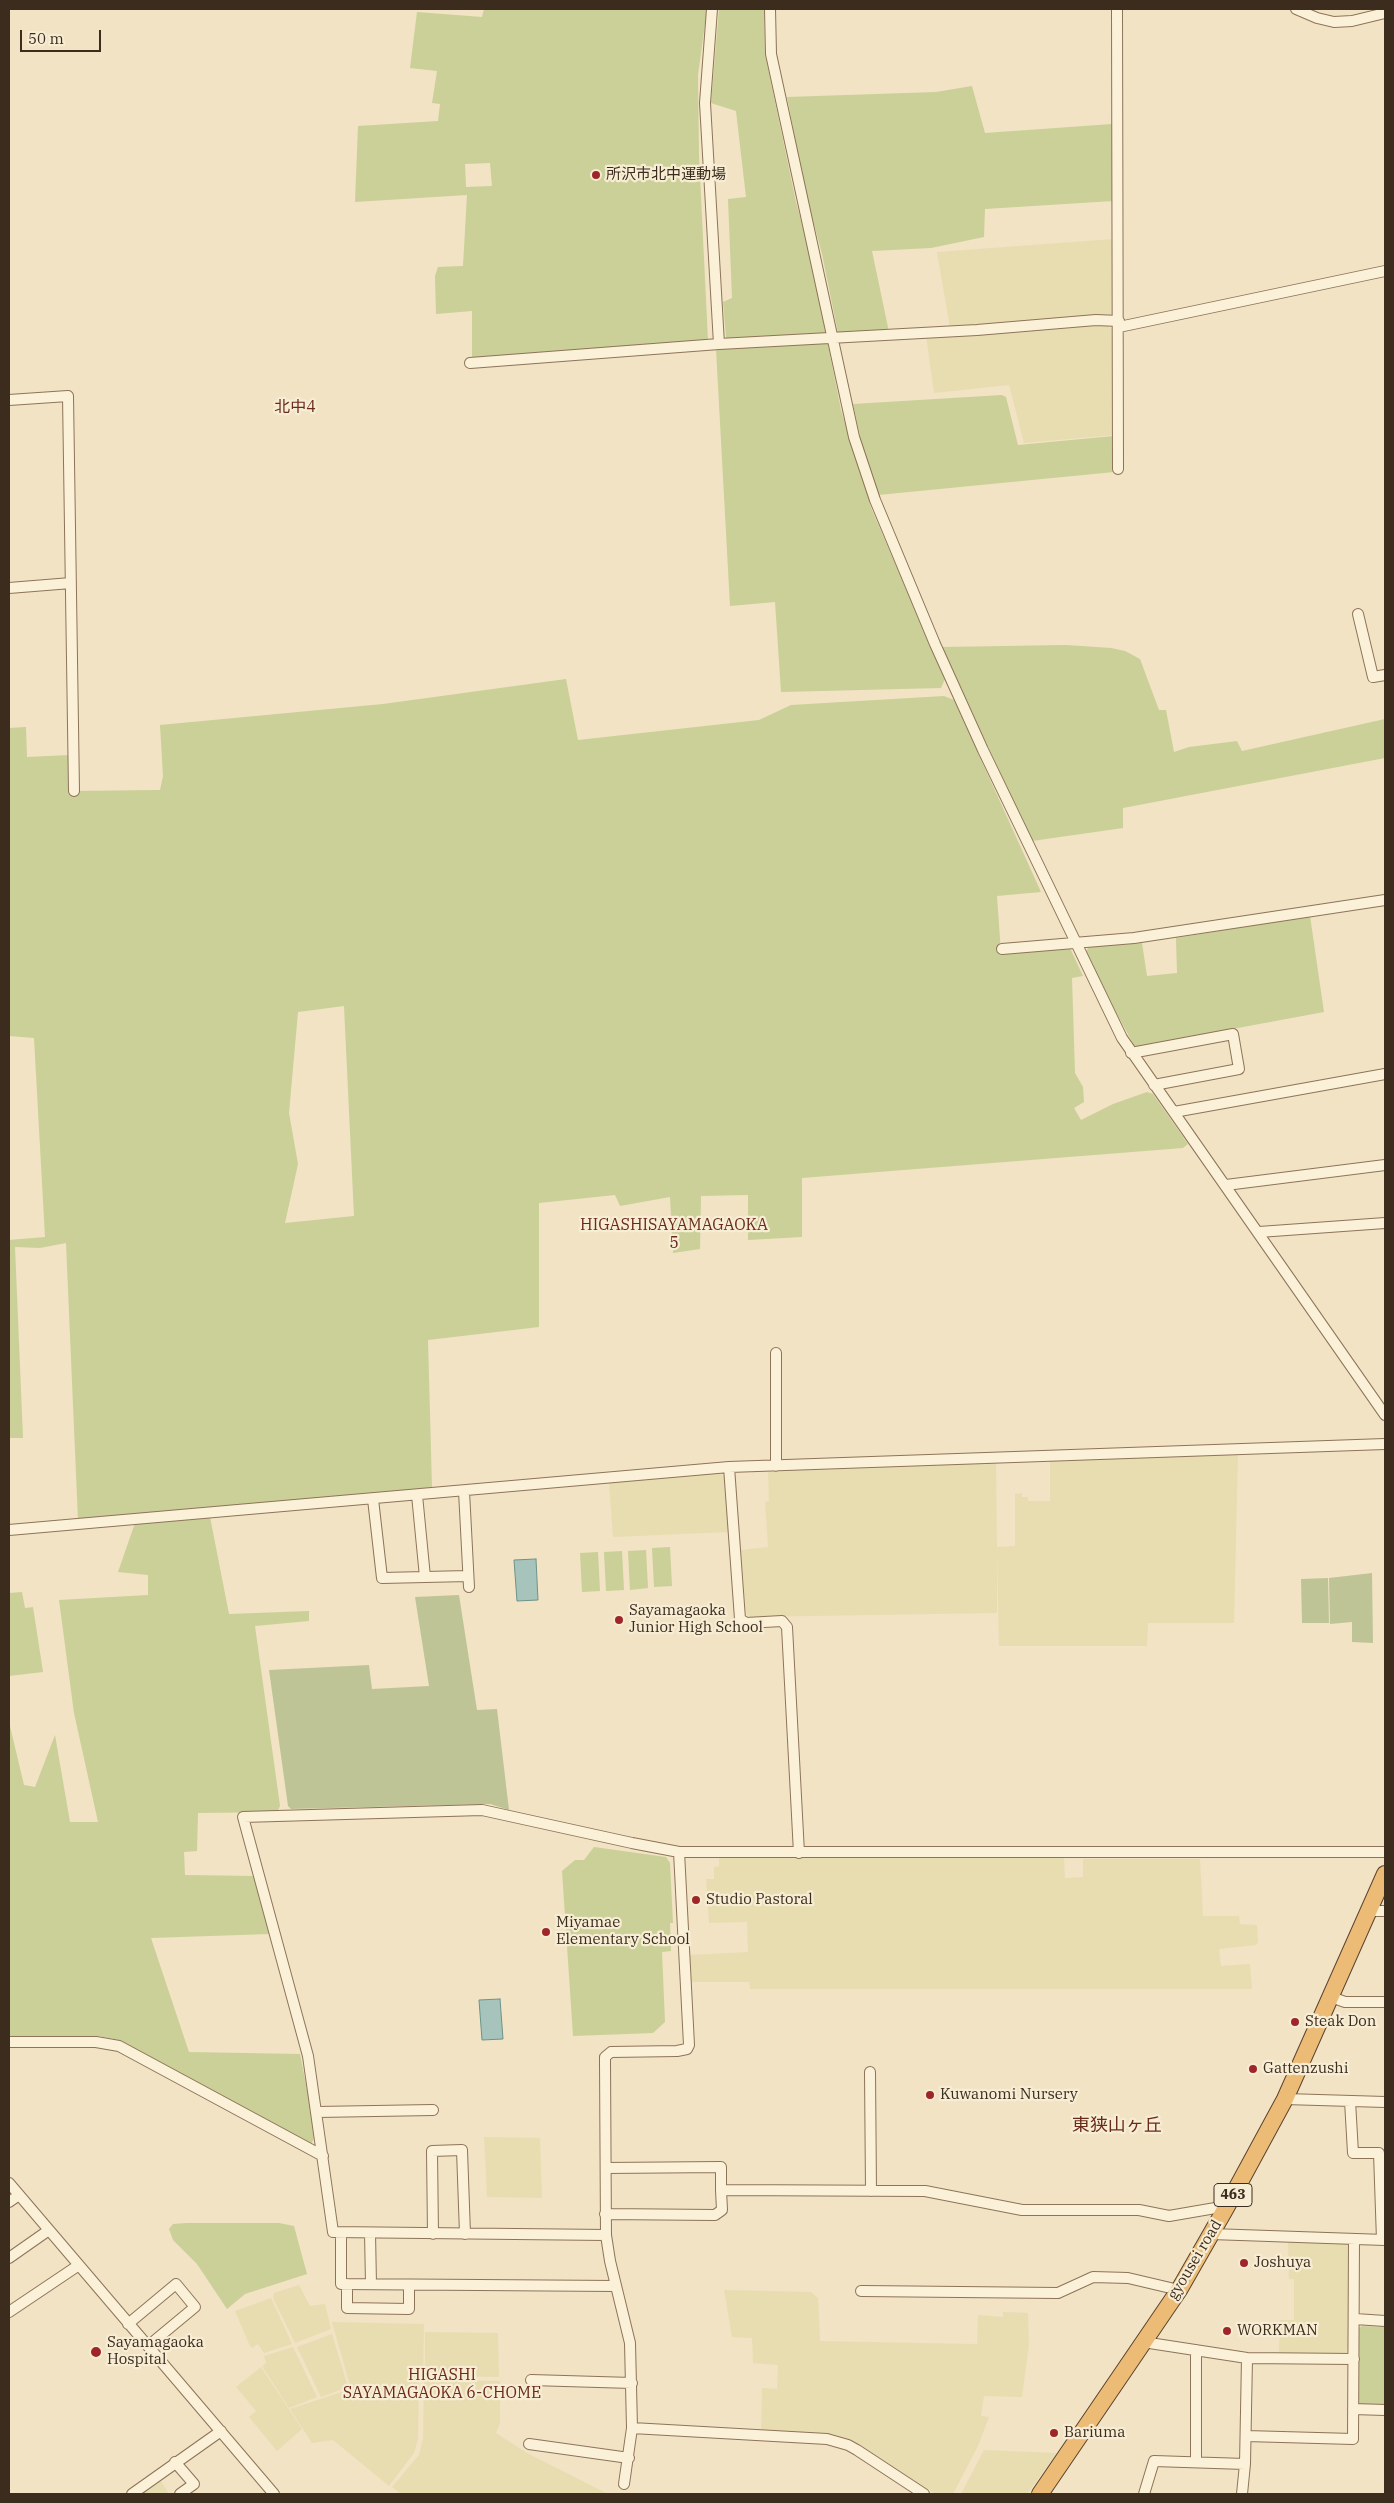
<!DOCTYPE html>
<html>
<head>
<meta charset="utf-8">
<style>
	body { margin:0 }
	#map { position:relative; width:1394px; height:2503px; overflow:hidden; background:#f1e3c4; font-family:"IBM Plex Serif",serif }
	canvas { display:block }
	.frame { position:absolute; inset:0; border:10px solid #3c2c1e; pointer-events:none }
	.scale { position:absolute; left:20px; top:30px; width:81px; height:22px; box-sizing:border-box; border:2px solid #3c2c1e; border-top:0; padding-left:6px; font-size:15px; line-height:18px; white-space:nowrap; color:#3c2c1e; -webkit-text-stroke:4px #f7edd4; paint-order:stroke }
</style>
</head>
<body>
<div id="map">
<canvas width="1394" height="2503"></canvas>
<div class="frame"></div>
<div class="scale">50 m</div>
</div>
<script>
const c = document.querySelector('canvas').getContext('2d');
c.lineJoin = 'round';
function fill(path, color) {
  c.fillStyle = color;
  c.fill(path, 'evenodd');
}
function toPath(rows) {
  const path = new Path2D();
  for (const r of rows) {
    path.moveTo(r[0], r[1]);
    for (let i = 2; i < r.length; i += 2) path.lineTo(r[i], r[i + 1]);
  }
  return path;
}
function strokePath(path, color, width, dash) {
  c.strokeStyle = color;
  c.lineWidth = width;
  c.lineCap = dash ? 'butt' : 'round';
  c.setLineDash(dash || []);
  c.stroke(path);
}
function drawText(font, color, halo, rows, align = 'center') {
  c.font = font + ' "IBM Plex Serif","Noto Sans JP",serif';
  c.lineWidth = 4.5;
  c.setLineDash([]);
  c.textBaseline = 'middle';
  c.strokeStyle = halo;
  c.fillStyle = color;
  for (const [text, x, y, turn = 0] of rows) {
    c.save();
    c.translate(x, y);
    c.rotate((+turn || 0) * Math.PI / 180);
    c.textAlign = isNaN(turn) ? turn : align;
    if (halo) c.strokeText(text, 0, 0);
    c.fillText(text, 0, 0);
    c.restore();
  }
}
const farmland = toPath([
	[1113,239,1112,317,950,328,937,252],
	[1103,323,1115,331,1115,435,1024,443,1009,385,934,393,926,335],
	[1238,1454,1234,1623,1148,1623,1147,1646,999,1646,997,1553,997,1613,749,1617,746,1613,741,1550,768,1547,765,1502,769,1501,768,1472,996,1462,997,1547,1015,1546,1015,1494,1022,1493,1022,1497,1028,1497,1028,1501,1050,1501,1050,1461],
	[719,1473,725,1477,729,1532,613,1537,609,1483],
	[719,1858,1064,1858,1065,1878,1083,1877,1083,1859,1200,1859,1203,1916,1239,1916,1240,1924,1257,1925,1258,1942,1256,1945,1219,1949,1221,1966,1250,1964,1252,1989,750,1989,749,1982,691,1982,690,1955,748,1952,747,1922,709,1923,706,1879,714,1879,714,1867,719,1866],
	[484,2137,540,2138,542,2198,487,2197],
	[1288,2241,1347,2242,1350,2244,1348,2350,1345,2353,1279,2353,1280,2320,1294,2320,1294,2279,1289,2279],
	[299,2285,310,2306,325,2304,331,2329,295,2343,273,2298,274,2293],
	[724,2290,811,2292,818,2298,820,2341,977,2344,978,2315,1003,2317,1003,2312,1028,2313,1029,2344,1022,2397,984,2396,981,2416,989,2417,978,2446,953,2494,935,2494,857,2443,835,2435,761,2432,762,2388,777,2389,778,2365,753,2363,752,2338,732,2337],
	[271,2298,292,2344,264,2353,258,2344,252,2348,249,2344,235,2311],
	[332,2322,424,2324,423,2375,419,2376,418,2439,414,2453,389,2486,333,2440,312,2443,290,2409,351,2389],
	[425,2332,498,2333,499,2377,425,2376],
	[332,2334,348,2387,321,2397,297,2347],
	[293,2347,317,2397,289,2408,262,2366,266,2363,264,2356],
	[261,2367,302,2429,277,2451,249,2417,256,2411,236,2387],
	[427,2380,500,2381,500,2423,496,2433,527,2453,608,2494,401,2494,392,2487,419,2455,423,2439,424,2382],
	[984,2450,1057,2453,1027,2494,961,2494],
	[159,2478,169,2494,138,2494]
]);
const green = toPath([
	[484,9,707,9,698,75,699,155,708,341,475,359,472,357,472,311,436,314,435,276,438,267,463,266,467,195,355,202,358,126,438,121,440,104,432,103,437,71,410,68,417,12,482,17],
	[490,163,492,186,466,187,465,164],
	[719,9,764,9,765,54,796,202,810,254,841,410,872,510,945,679,941,688,781,692,775,602,730,606,716,349,727,349,723,302,732,298,728,199,746,197,736,111,711,103],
	[972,86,985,133,1112,124,1113,201,985,209,984,237,931,248,872,251,889,332,838,333,822,254,806,195,787,97,936,92],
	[1002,395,1006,397,1018,445,1114,436,1114,472,878,495,864,454,853,404],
	[1066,645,1111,648,1125,651,1140,659,1159,710,1166,710,1174,752,1189,747,1237,741,1242,751,1385,719,1385,758,1123,808,1123,828,1032,841,942,647],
	[566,679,578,740,759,720,791,705,944,696,954,700,1041,892,997,896,1001,953,1070,948,1083,976,1072,978,1075,1073,1083,1087,1084,1102,1074,1108,1081,1120,1113,1104,1147,1092,1153,1094,1188,1144,1183,1148,802,1178,802,1237,748,1240,748,1195,701,1196,700,1249,673,1253,670,1197,620,1206,615,1195,539,1203,539,1327,428,1340,432,1488,78,1520,66,1243,40,1248,15,1247,23,1438,9,1438,9,1240,45,1237,34,1038,9,1036,9,728,26,727,27,757,70,755,71,791,160,790,163,776,160,725,383,704],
	[344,1006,354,1216,285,1223,298,1164,289,1113,298,1012],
	[1310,916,1324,1012,1135,1047,1084,954,1089,947,1142,943,1147,976,1177,973,1176,938],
	[210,1517,229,1614,309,1611,309,1621,255,1626,280,1806,277,1812,198,1813,197,1851,184,1852,185,1875,254,1876,269,1934,151,1938,189,2052,300,2054,316,2135,310,2146,119,2040,98,2036,9,2038,9,1722,24,1785,35,1787,55,1735,70,1822,98,1822,74,1713,59,1600,148,1595,148,1575,118,1572,135,1523],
	[670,1547,672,1586,654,1587,652,1548],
	[646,1550,648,1588,630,1590,628,1551],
	[622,1551,624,1590,606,1591,604,1552],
	[598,1552,600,1591,582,1592,580,1553],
	[22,1592,25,1608,33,1607,43,1672,9,1676,9,1593],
	[594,1847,666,1857,670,1863,673,1923,670,1923,671,1951,662,1952,665,2022,653,2033,573,2036,562,1871,575,1860,584,1860],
	[187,2223,279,2223,294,2226,307,2274,245,2294,227,2309,197,2264,173,2240,169,2229,173,2224],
	[1362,2326,1385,2327,1385,2406,1361,2406,1358,2401,1358,2329]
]);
const cemetery = toPath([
	[1372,1573,1373,1643,1352,1642,1352,1622,1330,1624,1329,1578],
	[1328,1578,1329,1623,1302,1623,1301,1579],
	[459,1595,477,1710,497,1709,509,1810,490,1804,291,1809,288,1806,269,1670,369,1665,372,1689,429,1686,415,1597]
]);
const water = toPath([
	[536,1559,538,1600,517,1601,514,1560,536,1559],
	[500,1999,503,2039,482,2040,479,2000,500,1999]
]);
const minor = toPath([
	[712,9,705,103,719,344],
	[770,9,771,54,854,437,875,500,935,644,983,750,1122,1038,1385,1415],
	[1117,9,1118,469],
	[1296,9,1317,18,1334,22,1352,21,1385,13],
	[1119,327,1385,271],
	[470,363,719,344,977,330,1096,320,1119,321],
	[9,400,68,396,74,791],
	[9,588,71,583],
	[1358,614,1373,677,1385,675],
	[1002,949,1134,938,1385,900],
	[1131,1053,1233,1034,1239,1069,1154,1085],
	[1174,1112,1385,1074],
	[1226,1185,1385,1165],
	[1259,1232,1385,1223],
	[776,1353,776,1466],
	[729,1467,740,1619,746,1623,782,1621,787,1627,799,1853],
	[464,1491,469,1587],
	[417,1495,425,1577],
	[373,1499,382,1578,468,1576],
	[9,1530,729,1467,1385,1444],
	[679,1852,689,2045,687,2049,677,2051,611,2052,605,2057,605,2063,606,2235,610,2261,630,2343,632,2428,827,2439,848,2445,857,2450,924,2494],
	[1370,1911,1385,1911],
	[1331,1997,1345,2002,1385,2002],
	[9,2042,96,2042,119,2046,323,2156],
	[870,2072,871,2191],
	[1285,2099,1385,2102],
	[1350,2101,1353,2153,1379,2153,1382,2240],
	[317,2112,433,2110],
	[606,2168,721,2167,721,2190],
	[9,2183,274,2494],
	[9,2202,19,2195],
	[605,2214,715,2215,722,2210,721,2190,925,2191,1022,2210,1139,2210,1169,2216,1227,2206],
	[341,2233,341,2284,616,2286],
	[370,2233,371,2284],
	[433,2234,432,2151,462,2150,465,2234],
	[1211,2234,1385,2240],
	[606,2235,333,2232,308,2056,243,1817,482,1810,632,1843,679,1852,1385,1852],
	[9,2258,49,2230],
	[347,2284,347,2308,409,2309,409,2285],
	[861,2291,1058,2293,1093,2277,1128,2278,1179,2290],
	[9,2312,79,2265],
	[1355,2319,1385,2321],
	[128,2324,176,2284,195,2307,148,2346],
	[1143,2342,1247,2358,1354,2359],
	[1196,2350,1196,2461],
	[531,2380,632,2383],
	[1353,2409,1385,2410],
	[1246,2436,1353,2439,1354,2239],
	[529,2444,629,2458],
	[175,2462,194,2484,180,2494],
	[624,2484,632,2428],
	[132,2494,221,2431],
	[1144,2494,1154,2461,1245,2464],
	[1242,2494,1245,2464,1247,2358]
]);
const trunk = toPath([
	[1040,2494,1179,2290,1227,2206,1285,2099,1385,1874]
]);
const markers = [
	[596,175,5,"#9f2628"],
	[619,1620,5,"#9f2628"],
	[696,1900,5,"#9f2628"],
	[546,1932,5,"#9f2628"],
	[1295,2022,5,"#9f2628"],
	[1253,2069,5,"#9f2628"],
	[930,2095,5,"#9f2628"],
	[1244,2263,5,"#9f2628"],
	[1227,2331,5,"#9f2628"],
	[96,2352,6,"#9f2628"],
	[1054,2433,5,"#9f2628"]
];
const shields = [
	[1233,2195,38]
];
const shieldNames = [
	["463",1233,2195]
];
const poiNames = [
	["所沢市北中運動場",606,175],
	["Sayamagaoka",629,1611],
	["Junior High School",629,1628],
	["Studio Pastoral",706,1900],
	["Miyamae",556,1923],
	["Elementary School",556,1940],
	["Steak Don",1305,2022],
	["Gattenzushi",1263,2069],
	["Kuwanomi Nursery",940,2095],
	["Joshuya",1254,2263],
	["WORKMAN",1237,2331],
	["Sayamagaoka",107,2343],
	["Hospital",107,2360],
	["Bariuma",1064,2433]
];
const streetNames = [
	["gyousei road",1195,2260,-59]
];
const neighbourhoodNames = [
	["北中4",295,407],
	["HIGASHISAYAMAGAOKA",674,1225],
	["5",674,1243],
	["HIGASHI",442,2375],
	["SAYAMAGAOKA 6-CHOME",442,2393]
];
const quarterNames = [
	["東狭山ヶ丘",1117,2126]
];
fill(farmland, '#e7ddb1');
fill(green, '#cad097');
fill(cemetery, '#bfc497');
fill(water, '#a6c4bb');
strokePath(water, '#6c9389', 1);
strokePath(minor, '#8d7459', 12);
strokePath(trunk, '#5a422e', 18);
strokePath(minor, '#fbf0d8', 10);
strokePath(trunk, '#ecbc76', 16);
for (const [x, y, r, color] of markers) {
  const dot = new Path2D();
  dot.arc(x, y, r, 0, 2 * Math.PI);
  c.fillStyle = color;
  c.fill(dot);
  strokePath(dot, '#f7edd4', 2);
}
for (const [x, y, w] of shields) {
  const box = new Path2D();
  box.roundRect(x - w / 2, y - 11.5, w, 23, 4);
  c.fillStyle = '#f7edd4';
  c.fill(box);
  strokePath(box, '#3c2c1e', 1);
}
drawText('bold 14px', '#3c2c1e', null, shieldNames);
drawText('15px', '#3c2c1e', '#f7edd4', poiNames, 'left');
drawText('15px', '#3c2c1e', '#f7edd4', streetNames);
drawText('16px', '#6b2b1b', '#f7edd4', neighbourhoodNames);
drawText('18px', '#6b2b1b', '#f7edd4', quarterNames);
</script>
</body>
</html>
